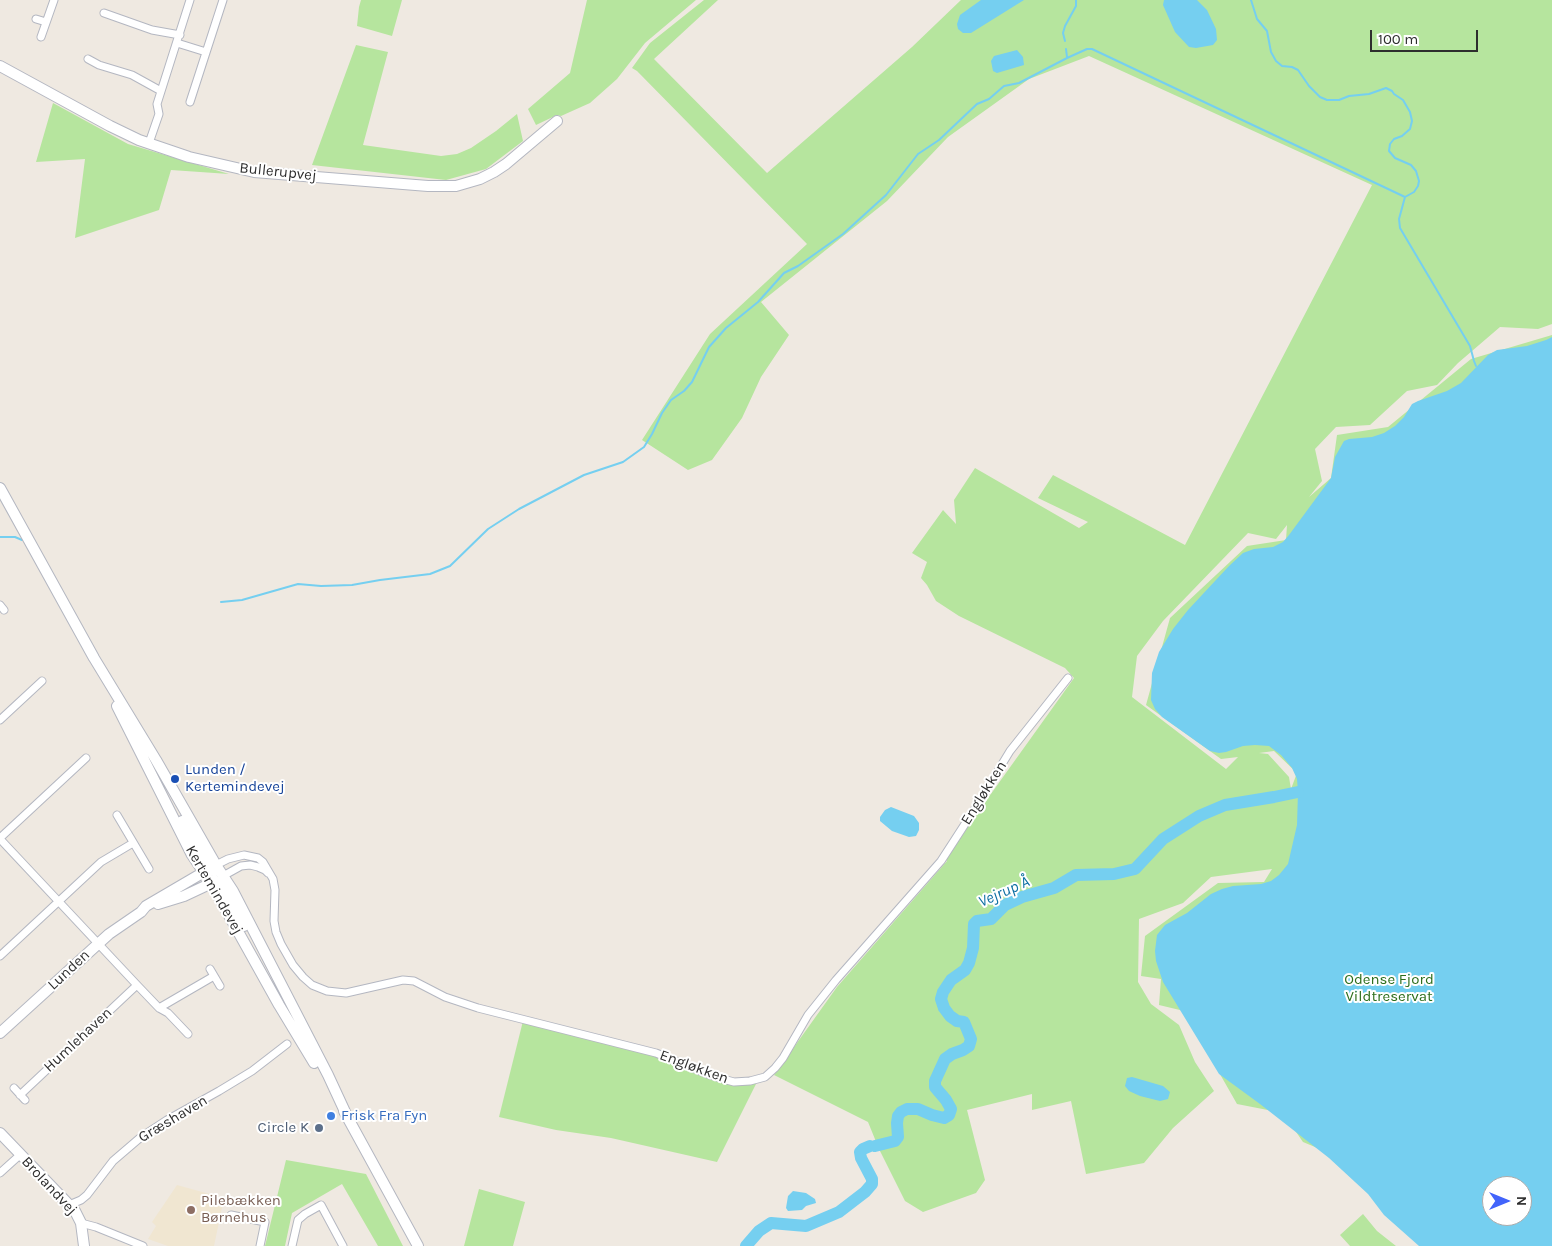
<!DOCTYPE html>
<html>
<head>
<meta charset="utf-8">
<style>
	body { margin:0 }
	#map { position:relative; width:1552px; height:1246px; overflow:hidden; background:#efe9e1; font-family:Karla,sans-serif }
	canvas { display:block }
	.north { position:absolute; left:1482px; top:1176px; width:50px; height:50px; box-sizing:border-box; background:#fff; border:1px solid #ababab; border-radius:50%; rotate:90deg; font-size:14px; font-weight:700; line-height:20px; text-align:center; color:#2e2e2e }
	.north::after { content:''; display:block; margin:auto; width:18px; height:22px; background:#4264fb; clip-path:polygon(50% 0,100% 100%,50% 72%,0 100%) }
	.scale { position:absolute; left:1370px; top:30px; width:108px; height:22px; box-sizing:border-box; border:2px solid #2e2e2e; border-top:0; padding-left:6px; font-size:15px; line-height:18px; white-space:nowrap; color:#2e2e2e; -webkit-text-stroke:4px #fff; paint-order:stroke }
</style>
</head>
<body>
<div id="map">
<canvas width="1552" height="1246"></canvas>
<div class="north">N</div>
<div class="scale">100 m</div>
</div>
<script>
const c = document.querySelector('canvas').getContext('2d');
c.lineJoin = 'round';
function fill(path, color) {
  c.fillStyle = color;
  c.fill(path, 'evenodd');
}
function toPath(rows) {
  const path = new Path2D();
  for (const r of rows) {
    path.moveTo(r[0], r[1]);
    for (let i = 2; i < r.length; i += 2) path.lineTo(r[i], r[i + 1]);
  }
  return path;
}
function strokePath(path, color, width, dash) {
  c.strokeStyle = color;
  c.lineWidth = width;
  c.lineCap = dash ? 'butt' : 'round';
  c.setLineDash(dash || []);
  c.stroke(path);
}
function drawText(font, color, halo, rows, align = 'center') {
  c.font = font + ' Karla,sans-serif';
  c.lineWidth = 4;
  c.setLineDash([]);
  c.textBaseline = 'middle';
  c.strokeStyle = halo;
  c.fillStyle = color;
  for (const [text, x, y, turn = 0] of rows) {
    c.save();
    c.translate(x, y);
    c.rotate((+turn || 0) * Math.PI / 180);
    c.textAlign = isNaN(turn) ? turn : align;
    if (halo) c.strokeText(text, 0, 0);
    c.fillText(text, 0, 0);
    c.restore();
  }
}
const education = toPath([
	[177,1185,224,1198,214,1246,168,1246,148,1239,156,1226,152,1222]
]);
const green = toPath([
	[361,0,402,0,392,36,357,26,359,7],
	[587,0,696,0,645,43,617,79,590,103,561,116,557,115,536,125,528,109,570,73],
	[704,0,718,0,654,59,767,173,912,47,961,0,1552,0,1552,324,1538,329,1500,327,1458,363,1437,385,1407,391,1370,425,1336,427,1315,449,1322,481,1309,497,1331,478,1337,435,1388,427,1471,359,1552,335,1552,1246,1303,1142,1283,1113,1237,1104,1184,1011,1159,1005,1161,979,1141,976,1145,936,1218,883,1264,882,1272,869,1211,877,1183,903,1139,919,1138,982,1151,1004,1179,1025,1195,1062,1214,1091,1173,1128,1144,1163,1086,1174,1071,1101,1032,1110,1032,1094,967,1110,985,1180,976,1193,923,1212,905,1201,879,1149,868,1122,774,1075,837,987,947,861,945,858,1074,678,1065,668,959,616,936,601,927,585,921,578,927,562,912,553,943,510,956,524,954,500,975,468,1079,528,1088,522,1038,498,1053,475,1185,545,1372,185,1089,56,1029,79,948,137,887,201,761,302,789,335,761,377,742,418,712,460,688,470,642,440,710,334,807,244,637,71,632,68,650,43],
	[1287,525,1286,540,1247,546,1170,618,1146,705,1221,759,1238,757,1226,769,1132,697,1137,656,1163,621,1248,533,1276,539],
	[1274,751,1297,773,1291,789,1289,777,1268,754,1259,753],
	[1492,1186,1522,1186,1522,1216,1492,1216],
	[356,45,388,52,363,145,441,156,457,154,471,148,496,131,517,114,523,141,486,169,446,180,312,165],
	[53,103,128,144,229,174,171,170,159,210,75,238,85,159,36,162],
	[523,1021,645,1052,722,1083,742,1085,757,1082,717,1162,611,1138,556,1130,499,1117],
	[286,1160,366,1174,403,1246,378,1246,342,1184,292,1213,285,1246,265,1246],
	[479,1189,525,1202,513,1246,464,1246],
	[1363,1214,1377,1231,1396,1246,1350,1246,1340,1235]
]);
const water = toPath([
	[981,0,1024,0,971,33,963,33,958,29,957,24,960,15],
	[1164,0,1197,0,1207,10,1216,29,1217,40,1213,45,1196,48,1189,47,1175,32,1163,5],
	[1017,50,1023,57,1024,65,997,73,993,71,991,61,994,56],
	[1552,337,1552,1246,1419,1246,1384,1215,1368,1194,1329,1158,1260,1104,1219,1074,1163,982,1156,961,1155,951,1157,935,1165,925,1187,913,1211,894,1222,889,1233,886,1261,884,1271,881,1279,875,1288,864,1297,825,1298,792,1297,779,1292,768,1281,755,1269,746,1255,745,1243,746,1226,752,1219,753,1210,751,1162,717,1155,709,1151,700,1152,673,1159,652,1173,629,1188,610,1229,566,1243,553,1254,549,1273,547,1283,542,1289,535,1331,478,1335,457,1344,441,1349,439,1372,437,1384,433,1395,426,1404,417,1412,404,1418,401,1447,391,1461,383,1488,355,1497,350,1527,346,1546,340],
	[1492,1186,1522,1186,1522,1216,1492,1216],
	[891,807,914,816,919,823,919,830,916,836,909,837,892,831,880,821,880,817,885,810],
	[1132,1077,1163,1086,1170,1092,1168,1099,1160,1101,1140,1096,1129,1091,1125,1086,1127,1078],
	[793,1191,806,1193,815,1199,816,1203,806,1206,802,1210,788,1211,786,1208,788,1196]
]);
const stream = toPath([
	[1251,0,1257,19,1267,31,1271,52,1276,61,1282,66,1292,67,1298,70,1309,86,1320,97,1327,100,1339,100,1349,96,1369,94,1386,88,1392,91,1394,94,1403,100,1410,112,1412,121,1410,129,1402,136,1394,139,1390,144,1389,151,1395,158,1411,165,1416,171,1419,181,1418,186,1414,192,1405,197],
	[1065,41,1063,33,1065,26,1076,6,1076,0],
	[1066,49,1067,57],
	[0,537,15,537,22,540],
	[221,602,242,600,298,584,321,586,352,585,380,580,430,574,450,566,488,529,519,509,584,475,623,462,644,447,652,434,662,413,671,400,684,391,692,382,709,347,726,328,758,302,784,273,798,266,843,234,886,195,918,154,939,140,977,104,989,99,1004,86,1019,83,1067,58,1087,49,1092,49,1405,197,1399,219,1400,228,1470,346,1474,361,1476,366]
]);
const river = toPath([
	[875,1146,895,1141,898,1137,897,1123,898,1116,901,1112,907,1109,918,1109,932,1115,944,1118,949,1115,951,1109,946,1100,935,1087,935,1081,945,1059,952,1054,963,1050,969,1046,971,1039,964,1022,957,1021,950,1016,944,1008,941,999,943,992,951,980,965,970,969,963,973,948,974,924,977,921,991,919,1005,905,1022,897,1054,888,1076,875,1114,874,1135,869,1163,839,1199,816,1225,805,1274,797,1298,792],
	[746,1246,759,1231,771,1223,806,1226,839,1212,865,1192,872,1184,872,1179,861,1158,860,1152,863,1149,870,1146]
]);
const street = toPath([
	[104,13,152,30,180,35],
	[36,19,46,22],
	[41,37,54,0],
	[177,43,206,52],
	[88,59,99,65,132,75,161,91],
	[190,102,223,0],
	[149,143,159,114,157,104,190,0],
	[0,605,4,610],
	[0,720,42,681],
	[117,815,149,869],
	[0,838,86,758],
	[0,839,137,985,159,1008,168,1013,188,1034],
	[216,865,228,859,244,855,258,858,263,862,273,879,275,890,274,921,276,932,281,944,293,965,303,977,312,985,327,991,346,993,403,980,414,981,445,997,478,1008,656,1053,710,1075,723,1079,734,1082,750,1081,765,1077,775,1068,783,1058,808,1015,836,980,941,861,976,807,1010,751,1068,678],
	[223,876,241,866,250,865,258,867,265,870,268,873],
	[0,956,101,862,133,843],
	[210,969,220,986],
	[159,1008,214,976],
	[14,1088,25,1100],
	[20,1095,137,985],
	[0,1173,21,1154],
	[69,1205,81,1200,87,1195,113,1161,141,1137,167,1120,219,1091,252,1071,287,1044],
	[231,1215,265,1222,260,1246],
	[81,1223,96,1227,143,1246],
	[292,1246,298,1220,305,1214,321,1205,343,1246]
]);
const secondary = toPath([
	[0,66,110,126,139,140,189,157,254,172,428,186,456,186,480,179,494,172,506,164,557,121],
	[0,488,94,658,156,760,216,865,233,891,328,1075,347,1116],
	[117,706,192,855,211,883,279,1005,314,1063],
	[182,821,202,857,210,869,215,871],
	[214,880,226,895,244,926],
	[158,904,184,896,216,881],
	[0,1033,109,934,141,912,146,906,216,865],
	[344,1111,418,1246],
	[0,1133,75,1211,81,1223,84,1246]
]);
const markers = [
	[175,779,5,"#1a4fb4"],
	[331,1116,5,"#3f7fe0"],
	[319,1128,5,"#5c6f8a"],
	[191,1210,5,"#8d6e63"]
];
const streetNames = [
	["Bullerupvej",278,172,6],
	["Engløkken",984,793,-58],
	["Kertemindevej",214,890,60],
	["Lunden",69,970,-43],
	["Humlehaven",78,1040,-43],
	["Engløkken",694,1067,20],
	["Græshaven",173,1119,-31],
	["Brolandvej",49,1186,47]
];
const transitNames = [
	["Lunden /",185,770],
	["Kertemindevej",185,787]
];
const parkNames = [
	["Odense Fjord",1389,980],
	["Vildtreservat",1389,997]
];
const shopNames = [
	["Frisk Fra Fyn",341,1116]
];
const serviceNames = [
	["Circle K",309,1128]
];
const educationNames = [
	["Pilebækken",201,1201],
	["Børnehus",201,1218]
];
const waterNames = [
	["Vejrup Å",1004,892,-24]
];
fill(education, '#f0e6d1');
fill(green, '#b6e59e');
fill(water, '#75cff0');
strokePath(stream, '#75cff0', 2);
strokePath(river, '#75cff0', 12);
strokePath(street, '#b4b7c1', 9);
strokePath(secondary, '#b4b7c1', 12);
strokePath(street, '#fff', 7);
strokePath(secondary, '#fff', 10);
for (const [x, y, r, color] of markers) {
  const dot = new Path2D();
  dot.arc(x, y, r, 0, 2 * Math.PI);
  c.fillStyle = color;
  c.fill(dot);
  strokePath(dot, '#fff', 2);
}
drawText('15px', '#2e2e2e', '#fff', streetNames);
drawText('15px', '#164399', '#fff', transitNames, 'left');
drawText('15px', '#2c6e1b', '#fff', parkNames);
drawText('15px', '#366cbe', '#fff', shopNames, 'left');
drawText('15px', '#4e5e75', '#fff', serviceNames, 'right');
drawText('15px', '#785e54', '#fff', educationNames, 'left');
drawText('italic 16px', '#0d6fa3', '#fff', waterNames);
</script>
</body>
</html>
